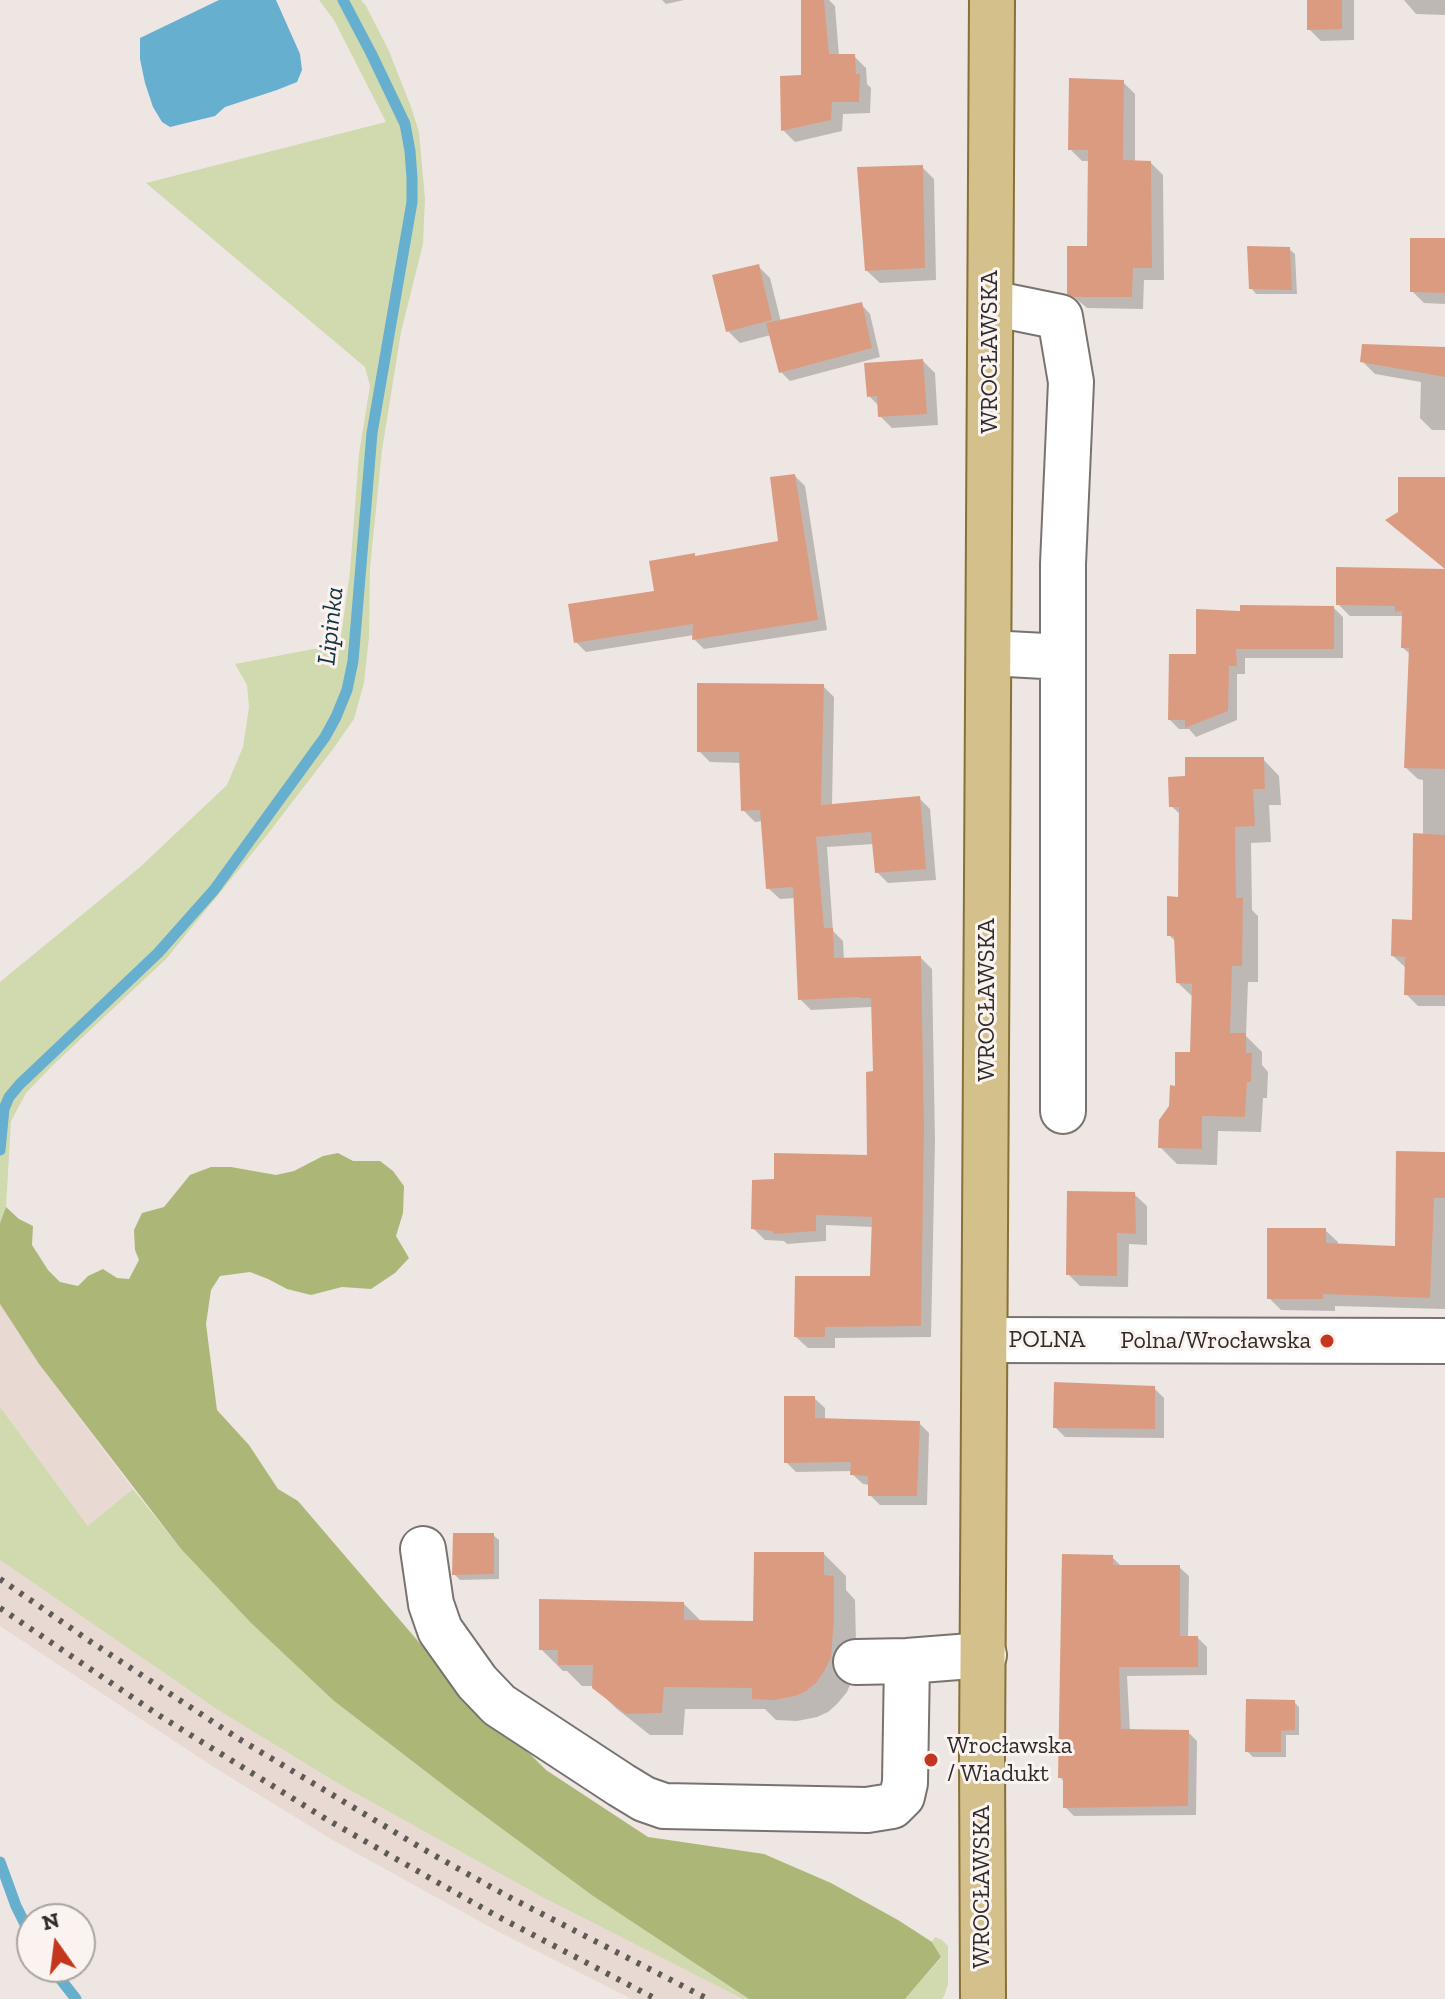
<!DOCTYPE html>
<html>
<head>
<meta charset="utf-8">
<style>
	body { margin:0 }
	#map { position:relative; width:1445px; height:1999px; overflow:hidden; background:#eee6e3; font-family:"Zilla Slab",serif }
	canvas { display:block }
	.north { position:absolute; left:16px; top:1903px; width:80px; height:80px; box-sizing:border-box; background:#fbf3f0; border:2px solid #a9a3a1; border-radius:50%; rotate:346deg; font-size:22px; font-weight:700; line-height:32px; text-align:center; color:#2f2c2b }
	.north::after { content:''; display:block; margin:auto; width:28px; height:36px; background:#c2371d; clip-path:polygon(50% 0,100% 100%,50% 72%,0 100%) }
</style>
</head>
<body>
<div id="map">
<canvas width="1445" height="1999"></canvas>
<div class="north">N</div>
</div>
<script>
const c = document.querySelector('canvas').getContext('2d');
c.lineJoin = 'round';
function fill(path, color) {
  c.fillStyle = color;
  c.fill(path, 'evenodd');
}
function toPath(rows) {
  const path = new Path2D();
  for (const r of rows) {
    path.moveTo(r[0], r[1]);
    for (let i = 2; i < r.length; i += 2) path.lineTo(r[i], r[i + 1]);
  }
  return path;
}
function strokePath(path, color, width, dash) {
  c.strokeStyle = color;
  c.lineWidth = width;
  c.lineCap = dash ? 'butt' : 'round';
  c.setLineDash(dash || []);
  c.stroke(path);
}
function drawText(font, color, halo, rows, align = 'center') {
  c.font = font + ' "Zilla Slab",serif';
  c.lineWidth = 6;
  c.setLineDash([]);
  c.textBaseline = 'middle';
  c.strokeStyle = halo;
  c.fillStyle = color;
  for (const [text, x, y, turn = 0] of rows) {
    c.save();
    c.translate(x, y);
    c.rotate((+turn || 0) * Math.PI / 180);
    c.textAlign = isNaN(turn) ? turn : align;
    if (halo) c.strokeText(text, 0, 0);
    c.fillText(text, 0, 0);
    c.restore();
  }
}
const built = toPath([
	[0,1304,39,1364,133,1489,89,1527,0,1407],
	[0,1560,218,1710,339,1784,544,1898,743,1999,632,1999,501,1933,336,1842,212,1766,0,1626]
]);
const green = toPath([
	[319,0,361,0,366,6,389,51,411,107,419,132,425,199,423,244,401,332,382,450,370,568,369,637,364,683,354,719,333,749,267,835,166,959,53,1065,26,1093,11,1121,6,1207,0,1223,0,982,139,868,227,785,243,747,249,707,247,685,235,664,340,644,350,572,359,454,370,386,365,367,146,183,386,122,334,20],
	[0,1407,88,1526,133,1489,181,1549,251,1623,334,1701,455,1794,593,1896,749,1999,743,1999,544,1898,339,1784,218,1710,0,1560],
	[935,1937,942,1940,948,1946,948,1984,944,1996,942,1999,905,1999,941,1958,932,1942]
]);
const forest = toPath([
	[338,1153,353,1161,380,1161,393,1171,404,1186,403,1213,396,1236,409,1258,395,1273,371,1289,342,1287,311,1295,287,1289,268,1279,250,1272,220,1276,211,1290,206,1324,217,1410,249,1445,278,1489,298,1501,423,1647,546,1770,648,1837,764,1854,831,1883,898,1920,932,1942,941,1957,905,1999,749,1999,593,1896,455,1794,334,1701,251,1623,181,1549,39,1364,0,1304,0,1223,6,1207,19,1219,33,1226,32,1245,48,1270,60,1282,78,1286,88,1276,103,1269,117,1278,129,1279,139,1260,135,1250,134,1230,142,1213,164,1207,190,1175,211,1167,231,1167,276,1175,294,1171,323,1156]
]);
const water = toPath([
	[219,0,276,0,300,54,302,70,297,82,277,90,225,107,215,116,170,127,162,122,153,107,145,83,140,59,140,38]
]);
const shadow = toPath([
	[662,0,684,0,666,4],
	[802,0,829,0,835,6,839,56,854,56,866,68,867,84,871,88,870,113,843,114,842,131,795,142,783,130,803,77],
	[1309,0,1354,0,1354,40,1321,41,1309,29],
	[1404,0,1445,0,1445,15,1416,14],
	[1123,82,1135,94,1135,162,1151,163,1163,175,1164,280,1144,280,1143,309,1087,308,1069,293,1089,248,1090,161,1082,161,1070,149],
	[922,167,934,179,936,280,880,283,867,271],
	[1445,240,1445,304,1424,303,1412,291],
	[1289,249,1295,254,1297,294,1256,294,1251,288],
	[758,266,770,278,781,322,861,304,870,314,880,357,790,381,781,372,771,335,740,343,728,331],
	[1445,349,1445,430,1432,430,1420,418,1421,382,1375,374,1363,362],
	[923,361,935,373,938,425,892,428,880,416,879,406,869,396],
	[795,476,805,486,827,630,704,649,694,639,694,635,586,652,576,642,656,592,697,558,780,543],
	[1445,571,1445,1006,1418,1006,1406,994,1405,967,1393,956,1414,922,1423,835,1423,780,1418,779,1406,768,1411,655,1403,648,1404,616,1350,616,1338,604],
	[1334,608,1343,617,1343,658,1245,658,1245,674,1237,674,1237,720,1196,737,1189,729,1179,729,1170,720,1198,656],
	[823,686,834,697,832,806,919,798,930,809,936,880,888,883,877,872,874,844,827,847,833,931,843,941,844,960,921,958,932,969,935,1141,931,1337,835,1338,835,1348,808,1348,796,1337,872,1278,874,1227,826,1225,826,1241,787,1244,784,1241,765,1240,753,1228,776,1181,869,1157,875,1073,873,1010,871,1007,811,1010,800,999,796,898,780,899,768,888,763,821,755,822,743,810,741,763,710,762,699,751],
	[1263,759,1279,776,1281,805,1269,805,1271,842,1251,843,1252,910,1258,916,1258,982,1248,982,1246,1036,1262,1052,1262,1065,1268,1072,1267,1098,1263,1098,1261,1132,1218,1131,1217,1165,1177,1164,1160,1147,1177,1088,1192,1054,1194,998,1177,982,1176,942,1169,935,1180,899,1181,815,1171,806,1187,778],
	[1445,1154,1445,1309,1335,1306,1335,1311,1281,1310,1269,1298,1325,1230,1338,1242,1338,1246,1397,1248],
	[1134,1194,1147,1206,1147,1245,1129,1244,1128,1287,1080,1286,1068,1274],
	[1154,1388,1164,1398,1164,1438,1065,1437,1055,1427],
	[814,1398,825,1408,825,1420,919,1423,929,1433,927,1505,880,1505,870,1495,870,1485,863,1484,852,1474,853,1471,796,1472,786,1462],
	[493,1535,499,1540,499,1579,460,1580,454,1574],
	[824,1554,846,1576,846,1590,855,1600,856,1643,852,1680,847,1692,837,1704,828,1712,817,1717,797,1721,776,1720,765,1709,685,1709,683,1735,650,1735,617,1709,593,1686,582,1686,567,1671,563,1671,541,1649,683,1603,702,1622,755,1623],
	[1112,1557,1122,1567,1179,1567,1189,1576,1188,1638,1198,1638,1207,1647,1207,1675,1127,1676,1130,1731,1188,1732,1197,1741,1196,1815,1074,1816,1065,1807,1065,1783,1060,1777],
	[1294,1702,1299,1707,1299,1735,1286,1735,1286,1757,1253,1757,1247,1751]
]);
const stream = toPath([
	[0,1150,4,1109,9,1097,20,1084,158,953,214,890,325,737,336,717,347,690,353,661,372,433,412,202,412,178,410,151,405,124,371,53,343,0],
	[0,1862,16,1906,32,1938],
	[51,1967,76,1999]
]);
const building = toPath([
	[801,0,824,0,829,54,855,54,856,74,860,74,859,102,832,102,831,120,781,131,780,76,801,75],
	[1307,0,1342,0,1342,29,1307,30],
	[1069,78,1124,80,1123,160,1151,161,1152,268,1133,268,1132,297,1073,297,1067,294,1067,246,1087,246,1088,150,1068,150],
	[923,165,925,268,865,271,857,167],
	[1410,238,1445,238,1445,293,1410,292],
	[1247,246,1290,247,1292,290,1249,289],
	[759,264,772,320,726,332,712,275],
	[862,302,872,348,779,373,766,323],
	[1362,344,1445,347,1445,377,1360,362],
	[923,359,927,414,878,417,877,396,867,397,864,363],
	[795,474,818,620,692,640,693,624,574,643,568,604,654,591,649,561,695,553,695,556,778,541,770,477],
	[1398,477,1445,477,1445,569,1385,520,1398,512],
	[1336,567,1445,569,1445,769,1404,768,1409,648,1401,648,1402,611,1395,612,1395,606,1336,605],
	[1240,605,1334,606,1334,649,1236,649,1237,666,1229,666,1228,711,1185,728,1185,720,1168,720,1169,654,1196,654,1196,609,1240,611],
	[697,683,824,684,821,805,920,796,926,869,875,873,871,832,816,837,824,928,833,928,834,958,921,956,924,1128,921,1326,825,1327,825,1337,794,1337,795,1276,870,1276,872,1217,816,1215,816,1231,774,1234,773,1231,751,1229,752,1180,774,1179,774,1153,867,1155,866,1072,873,1071,871,998,859,998,859,997,798,1000,793,887,766,889,760,810,741,811,739,752,697,752],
	[1185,757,1264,757,1265,789,1253,789,1255,826,1235,827,1236,898,1243,898,1242,966,1232,966,1230,1033,1246,1033,1246,1053,1252,1053,1251,1082,1247,1082,1245,1117,1202,1116,1202,1149,1158,1148,1159,1120,1169,1106,1170,1085,1175,1086,1175,1052,1190,1052,1192,984,1176,983,1174,936,1167,936,1167,896,1178,897,1179,807,1169,807,1168,777,1185,776],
	[1413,833,1445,835,1445,995,1404,995,1405,957,1391,956,1392,919,1412,920],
	[1396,1151,1445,1152,1445,1198,1434,1198,1430,1298,1323,1294,1323,1299,1267,1299,1267,1228,1326,1228,1326,1243,1395,1246],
	[1067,1191,1135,1192,1136,1234,1117,1233,1117,1276,1066,1275],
	[1054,1382,1155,1386,1155,1429,1053,1428],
	[784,1396,815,1396,815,1418,920,1421,917,1496,868,1496,868,1476,850,1475,851,1462,784,1463],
	[453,1533,494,1533,494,1574,452,1575],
	[754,1552,824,1552,824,1575,834,1576,834,1620,831,1657,825,1670,816,1683,806,1691,795,1696,774,1700,752,1699,752,1688,664,1687,662,1713,626,1714,592,1688,593,1665,558,1665,558,1650,539,1650,539,1599,684,1602,684,1620,753,1621],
	[1062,1554,1113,1555,1113,1565,1180,1565,1180,1636,1198,1636,1198,1667,1119,1667,1121,1729,1189,1730,1188,1806,1063,1808,1063,1778,1058,1778],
	[1246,1699,1295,1700,1295,1730,1281,1731,1281,1752,1245,1752]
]);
const minor = toPath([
	[991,303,1060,317,1071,382,1063,564,1063,1111],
	[989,653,1063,657],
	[985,1340,1445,1341],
	[423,1549,431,1604,440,1630,477,1682,499,1705,621,1785,644,1799,664,1806,867,1810,892,1806,902,1796,905,1783,907,1661],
	[856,1662,907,1661,984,1655]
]);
const major = toPath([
	[983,1999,982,1755,992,0]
]);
const rail = toPath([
	[0,1579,91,1642,239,1739,423,1849,509,1897,708,1999],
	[0,1608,160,1716,326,1819,495,1915,656,1999]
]);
const markers = [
	[1327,1341,8,"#c2371d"],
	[931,1760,8,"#c2371d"]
];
const streetNames = [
	["WROCŁAWSKA",990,352,-90],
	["WROCŁAWSKA",987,1000,-90],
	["POLNA",1047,1340],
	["WROCŁAWSKA",982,1887,-90]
];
const poiNames = [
	["Polna/Wrocławska",1311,1341],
	["Wrocławska",947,1746,"left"],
	["/ Wiadukt",947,1774,"left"]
];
const waterNames = [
	["Lipinka",331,626,-84]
];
fill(built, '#e8d9d3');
fill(green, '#d1d9af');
fill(forest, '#acb777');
fill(water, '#67afcf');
fill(shadow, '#0003');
strokePath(stream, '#67afcf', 11);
fill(building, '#db9b81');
strokePath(minor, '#797370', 48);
strokePath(major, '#867137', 48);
strokePath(minor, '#fff', 44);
strokePath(major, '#d3c08b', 44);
strokePath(rail, '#5e5a58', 6, [4, 8]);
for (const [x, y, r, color] of markers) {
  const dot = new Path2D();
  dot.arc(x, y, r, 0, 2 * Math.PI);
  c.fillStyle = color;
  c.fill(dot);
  strokePath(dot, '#fbf3f0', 3);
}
drawText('24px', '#2f2c2b', '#fbf3f0', streetNames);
drawText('24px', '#2f2c2b', '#fbf3f0', poiNames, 'right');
drawText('italic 26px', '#123442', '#fbf3f0', waterNames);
</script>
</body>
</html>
